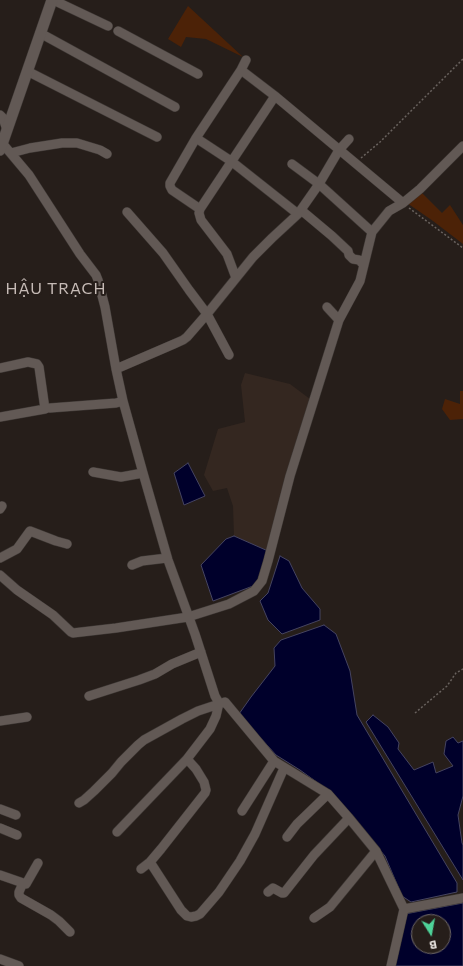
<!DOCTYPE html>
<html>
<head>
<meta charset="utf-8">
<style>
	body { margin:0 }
	#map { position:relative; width:463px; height:966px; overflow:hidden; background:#261e1a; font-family:Commissioner,sans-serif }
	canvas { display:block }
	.north { position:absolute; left:411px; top:914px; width:40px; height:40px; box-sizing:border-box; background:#261e1a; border:1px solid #736c68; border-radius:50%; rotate:169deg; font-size:11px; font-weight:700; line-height:16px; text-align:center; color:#e6e1de }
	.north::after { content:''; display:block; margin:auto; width:14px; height:18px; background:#4ed399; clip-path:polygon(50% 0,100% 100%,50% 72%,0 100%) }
</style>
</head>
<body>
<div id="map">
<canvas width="463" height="966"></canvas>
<div class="north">B</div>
</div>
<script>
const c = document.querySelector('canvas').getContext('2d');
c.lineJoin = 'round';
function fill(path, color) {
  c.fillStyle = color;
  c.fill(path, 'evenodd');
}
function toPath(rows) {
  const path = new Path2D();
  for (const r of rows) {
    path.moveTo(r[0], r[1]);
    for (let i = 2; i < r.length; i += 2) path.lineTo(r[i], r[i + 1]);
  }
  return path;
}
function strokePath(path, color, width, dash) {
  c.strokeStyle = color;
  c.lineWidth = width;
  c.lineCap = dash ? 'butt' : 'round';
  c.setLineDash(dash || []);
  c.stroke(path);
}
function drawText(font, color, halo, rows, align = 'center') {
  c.font = font + ' Commissioner,sans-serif';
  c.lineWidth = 4;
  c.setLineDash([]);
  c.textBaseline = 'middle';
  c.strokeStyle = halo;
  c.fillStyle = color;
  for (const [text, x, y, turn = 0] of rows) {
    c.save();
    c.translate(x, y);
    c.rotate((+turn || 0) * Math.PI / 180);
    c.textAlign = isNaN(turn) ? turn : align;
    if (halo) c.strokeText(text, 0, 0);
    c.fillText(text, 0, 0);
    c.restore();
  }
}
const built = toPath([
	[245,373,290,384,310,399,268,551,234,536,233,506,227,488,213,491,204,475,218,429,245,422,241,385]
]);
const green = toPath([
	[188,6,243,57,206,39,186,37,181,47,168,39],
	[421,192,442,213,450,205,463,225,463,244,433,221,407,203],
	[460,391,463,391,463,419,450,420,442,409,445,399,460,404]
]);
const water = toPath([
	[188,463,205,496,184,505,174,473,188,463],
	[234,536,268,551,262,577,253,586,213,601,201,565,226,539,234,536],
	[280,556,289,561,302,588,320,609,320,620,282,634,268,620,260,601,268,593,280,556],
	[324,625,336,634,350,671,357,715,457,883,457,892,411,902,402,896,385,856,329,791,300,770,276,755,239,714,251,697,275,666,274,648,281,640,324,625],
	[373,715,388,727,399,743,398,749,414,770,433,762,436,773,453,766,444,754,446,741,453,737,458,743,463,741,463,796,458,815,462,843,463,845,463,880,366,722,373,715],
	[463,903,463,966,395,966,405,914,463,903],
	[419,922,443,922,443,946,419,946,419,922]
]);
const path = toPath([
	[361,158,380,142,463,59],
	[409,208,463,248],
	[415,713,447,686,456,673,463,669]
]);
const minor = toPath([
	[53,0,108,26],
	[118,31,198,74],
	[40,33,175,107],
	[241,70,275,96,403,203],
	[27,71,157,137],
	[0,115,3,118,7,130],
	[196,138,231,161,298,214],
	[2,143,29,175,80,254,96,275,98,280,105,307,116,369,123,401,143,473,168,560,195,634,215,696,219,703,216,716,210,729,187,759,196,769,204,782,206,790,205,793,161,849,150,862,141,869],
	[11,153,30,148,62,143,77,143,100,150,107,154],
	[292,164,319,184,372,232],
	[200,209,172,190,170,186,170,183,196,138,241,70,246,60],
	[301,210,332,236,348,251,349,255,353,259,359,260,364,265],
	[127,212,163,253,189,290,207,314,229,355],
	[236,278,227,254,201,220,199,213,200,209,275,96],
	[327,307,339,320],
	[0,368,28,362,37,364,39,367,45,409,0,417],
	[116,369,174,344,183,340,187,337,207,314,253,257,272,238,298,214,319,184,339,150,349,139],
	[50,408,116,403,123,401],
	[93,472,121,477,143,473],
	[0,509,2,506],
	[0,558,17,549,30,531,56,541,67,544],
	[132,565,142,561,167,558],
	[0,575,17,590,53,615,71,632,73,633,116,628,188,617,229,604,254,591,262,581,268,561,290,476,339,320,360,281,372,232,389,211,403,203,420,189,463,146],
	[89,696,139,680,155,674,172,664,201,652],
	[0,721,27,717],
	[79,803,84,800,94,791,112,773,121,762,138,745,144,740,182,719,198,711,225,702,274,761,328,794,349,818,376,851,404,909],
	[0,809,16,815],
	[242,811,274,761],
	[0,828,17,835],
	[117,832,187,759],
	[287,837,297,824,328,794],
	[150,862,181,910,187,916,191,917,196,916,200,914,219,892,240,861,255,834,284,768],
	[0,875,26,884,38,863],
	[23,883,19,892,19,895,21,898,51,915,59,921,70,932],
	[268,892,273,888,282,893,284,893,314,855,349,818],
	[314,918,330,907,376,851],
	[0,959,19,966],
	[391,966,404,909,463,898]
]);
const tertiary = toPath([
	[0,150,52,0]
]);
const quarterNames = [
	["HẬU TRẠCH",56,289]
];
fill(built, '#342720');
fill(green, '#4c2207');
fill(water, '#00002b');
strokePath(water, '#454461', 1);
strokePath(minor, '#3e3835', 10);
strokePath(tertiary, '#3e3835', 12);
strokePath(path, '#69625e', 1.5, [2, 2]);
strokePath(minor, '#625955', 9);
strokePath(tertiary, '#625955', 11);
c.letterSpacing = '1px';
drawText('16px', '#c6bbb6', '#261e1a', quarterNames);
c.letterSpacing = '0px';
</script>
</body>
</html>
